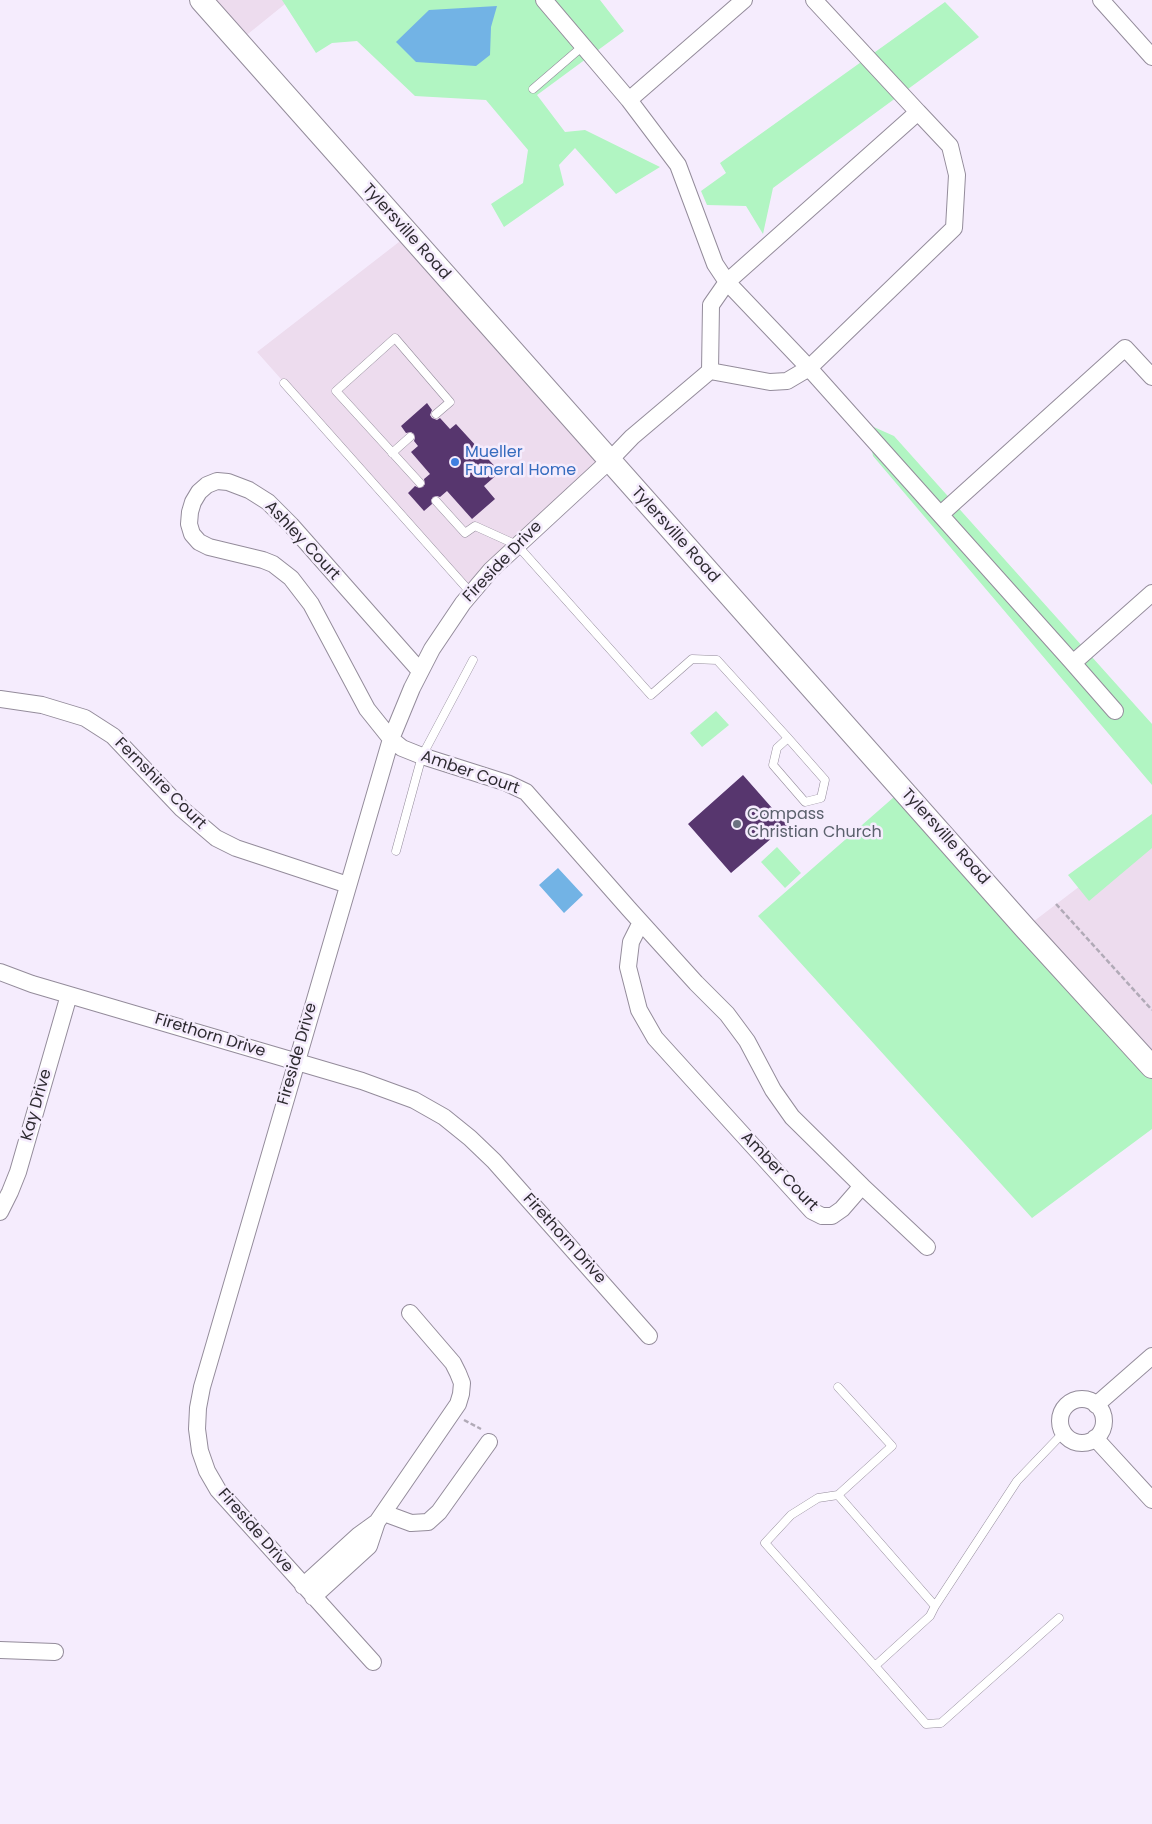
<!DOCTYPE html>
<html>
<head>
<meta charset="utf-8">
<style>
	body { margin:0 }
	canvas { display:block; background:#f5ecfd }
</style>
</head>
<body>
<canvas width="1152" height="1824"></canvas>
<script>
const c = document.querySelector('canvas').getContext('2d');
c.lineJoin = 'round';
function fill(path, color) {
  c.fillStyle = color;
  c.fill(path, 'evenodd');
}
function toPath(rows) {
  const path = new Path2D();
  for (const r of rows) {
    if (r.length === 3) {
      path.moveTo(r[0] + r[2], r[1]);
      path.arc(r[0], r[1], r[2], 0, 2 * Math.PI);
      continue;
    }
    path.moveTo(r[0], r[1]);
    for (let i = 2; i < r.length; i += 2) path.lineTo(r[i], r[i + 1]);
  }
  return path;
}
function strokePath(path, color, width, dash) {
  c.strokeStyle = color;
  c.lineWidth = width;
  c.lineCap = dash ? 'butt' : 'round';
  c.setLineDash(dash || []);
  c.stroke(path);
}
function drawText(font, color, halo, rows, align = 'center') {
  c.font = font + ' Poppins,sans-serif';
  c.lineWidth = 5;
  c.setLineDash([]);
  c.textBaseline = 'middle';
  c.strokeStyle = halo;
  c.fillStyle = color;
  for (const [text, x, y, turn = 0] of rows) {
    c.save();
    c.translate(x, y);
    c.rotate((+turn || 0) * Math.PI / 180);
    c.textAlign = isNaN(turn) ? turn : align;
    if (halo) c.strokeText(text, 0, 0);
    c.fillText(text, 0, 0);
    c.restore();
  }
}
const commercial = toPath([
	[201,0,290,0,238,42],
	[408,235,609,461,471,593,257,352],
	[1152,831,1152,1067,1025,928]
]);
const green = toPath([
	[282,0,600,0,624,31,537,95,565,132,585,130,660,167,616,194,575,148,559,165,564,185,504,227,491,204,523,183,528,150,486,100,415,96,357,41,332,43,316,53],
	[945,2,979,37,773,188,763,234,746,206,707,205,701,191,726,173,720,163],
	[867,424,894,436,1152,724,1152,785,873,456],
	[716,711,729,725,702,747,690,733],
	[902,790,1152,1067,1152,1129,1032,1218,758,916],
	[1152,814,1152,848,1089,901,1068,875],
	[777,847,801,873,785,888,761,862]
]);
const water = toPath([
	[497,6,491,27,490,55,476,66,416,62,396,42,429,10],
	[558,868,583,895,564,913,539,885]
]);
const building = toPath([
	[427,403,432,410,430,415,432,418,437,420,440,418,450,429,456,424,500,472,484,486,495,499,472,519,447,491,440,497,437,496,433,497,431,500,432,504,424,511,408,493,415,486,419,488,423,487,425,484,424,479,430,474,411,452,418,446,414,441,415,438,414,434,411,432,406,433,401,426],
	[743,775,787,825,731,873,688,824]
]);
const path = toPath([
	[1056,904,1152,1010],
	[464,1420,481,1429]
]);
const service = toPath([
	[533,89,583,46],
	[284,383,471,593],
	[392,453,410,437],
	[420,483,336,391,395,338,450,402,436,414],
	[436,501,465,533,475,526,517,545,651,695,692,659,717,660,788,738,825,780,821,798,805,802,773,765,777,748,788,738],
	[396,851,422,756,473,660],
	[838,1387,892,1446,838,1495,935,1606,1017,1481,1063,1433],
	[838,1495,818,1498,791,1515,765,1543,875,1666],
	[935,1606,930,1616,875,1666,926,1724,941,1723,1059,1618]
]);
const minor = toPath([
	[544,0,629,100],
	[744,0,629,100,678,165,715,264,727,282,809,368,1073,663,1152,593],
	[814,0,918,112],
	[1101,0,1152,57],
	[941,514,1125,348,1152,377],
	[1073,663,1115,711],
	[420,671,291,525,268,502,249,490,228,482,217,481,207,485,199,492,193,502,190,512,189,524,192,534,199,542,209,547,263,560,273,564,291,578,311,604,367,709,391,739,402,748,422,756,507,783,526,792,629,909,696,983,727,1014,747,1041,773,1090,792,1117,862,1186,842,1209,832,1216,822,1216,812,1211,655,1038,639,1010,628,967,631,942,638,928,643,925],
	[0,699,42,705,85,718,113,736,182,809,216,838,236,848,348,885],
	[0,972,32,984,362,1081,414,1100,444,1117,470,1138,494,1161,649,1336],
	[862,1186,927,1247],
	[0,1212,10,1192,18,1172,69,995],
	[1082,1421,22],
	[1096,1405,1152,1356],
	[1095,1438,1152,1500],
	[384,1513,411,1523,428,1522,439,1512,489,1442],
	[303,1586,359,1535,377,1522],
	[313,1597,369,1546,377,1522,458,1404,461,1394,462,1383,458,1373,453,1363,410,1313],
	[0,1650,55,1652],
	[373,1662,218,1490,207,1471,200,1451,197,1429,198,1408,202,1387,391,739,412,688,432,649,463,603,491,570,609,461,632,437,710,371,711,305,727,282,918,112,950,146,957,175,954,228,809,368,787,381,770,382,710,371]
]);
const secondary = toPath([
	[201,0,1025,928,1152,1067]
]);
const markers = [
	[455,462,5,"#3f7fe0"],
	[737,824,5,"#6b7280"]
];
const streetNames = [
	["Tylersville Road",406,232,48],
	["Tylersville Road",675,535,48],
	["Ashley Court",302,541,47],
	["Fireside Drive",503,562,-46],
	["Amber Court",470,773,19],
	["Fernshire Court",160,784,45],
	["Tylersville Road",945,837,48],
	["Firethorn Drive",210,1036,17],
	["Fireside Drive",298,1054,-74],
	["Kay Drive",37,1105,-74],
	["Amber Court",779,1172,46],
	["Firethorn Drive",564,1239,48],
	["Fireside Drive",255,1531,49]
];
const shopNames = [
	["Mueller",465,453],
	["Funeral Home",465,471]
];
const worshipNames = [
	["Compass",747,815],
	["Christian Church",747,833]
];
fill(commercial, '#eddcee');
fill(green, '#b1f5c2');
fill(water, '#72b3e5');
fill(building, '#57366e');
strokePath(service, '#948c9b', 9);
strokePath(minor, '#948c9b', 18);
strokePath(secondary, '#948c9b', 24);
strokePath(path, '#b1aab7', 2.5, [5, 2.5]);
strokePath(service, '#fff', 8);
strokePath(minor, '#fff', 16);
strokePath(secondary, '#fff', 22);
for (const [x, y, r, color] of markers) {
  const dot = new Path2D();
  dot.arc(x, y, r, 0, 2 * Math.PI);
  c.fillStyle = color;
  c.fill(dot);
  strokePath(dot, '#f5ecfd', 2);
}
drawText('16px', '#2e2b31', '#f5ecfd', streetNames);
drawText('16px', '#366cbe', '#f5ecfd', shopNames, 'left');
drawText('16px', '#5b616d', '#f5ecfd', worshipNames, 'left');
</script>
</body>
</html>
